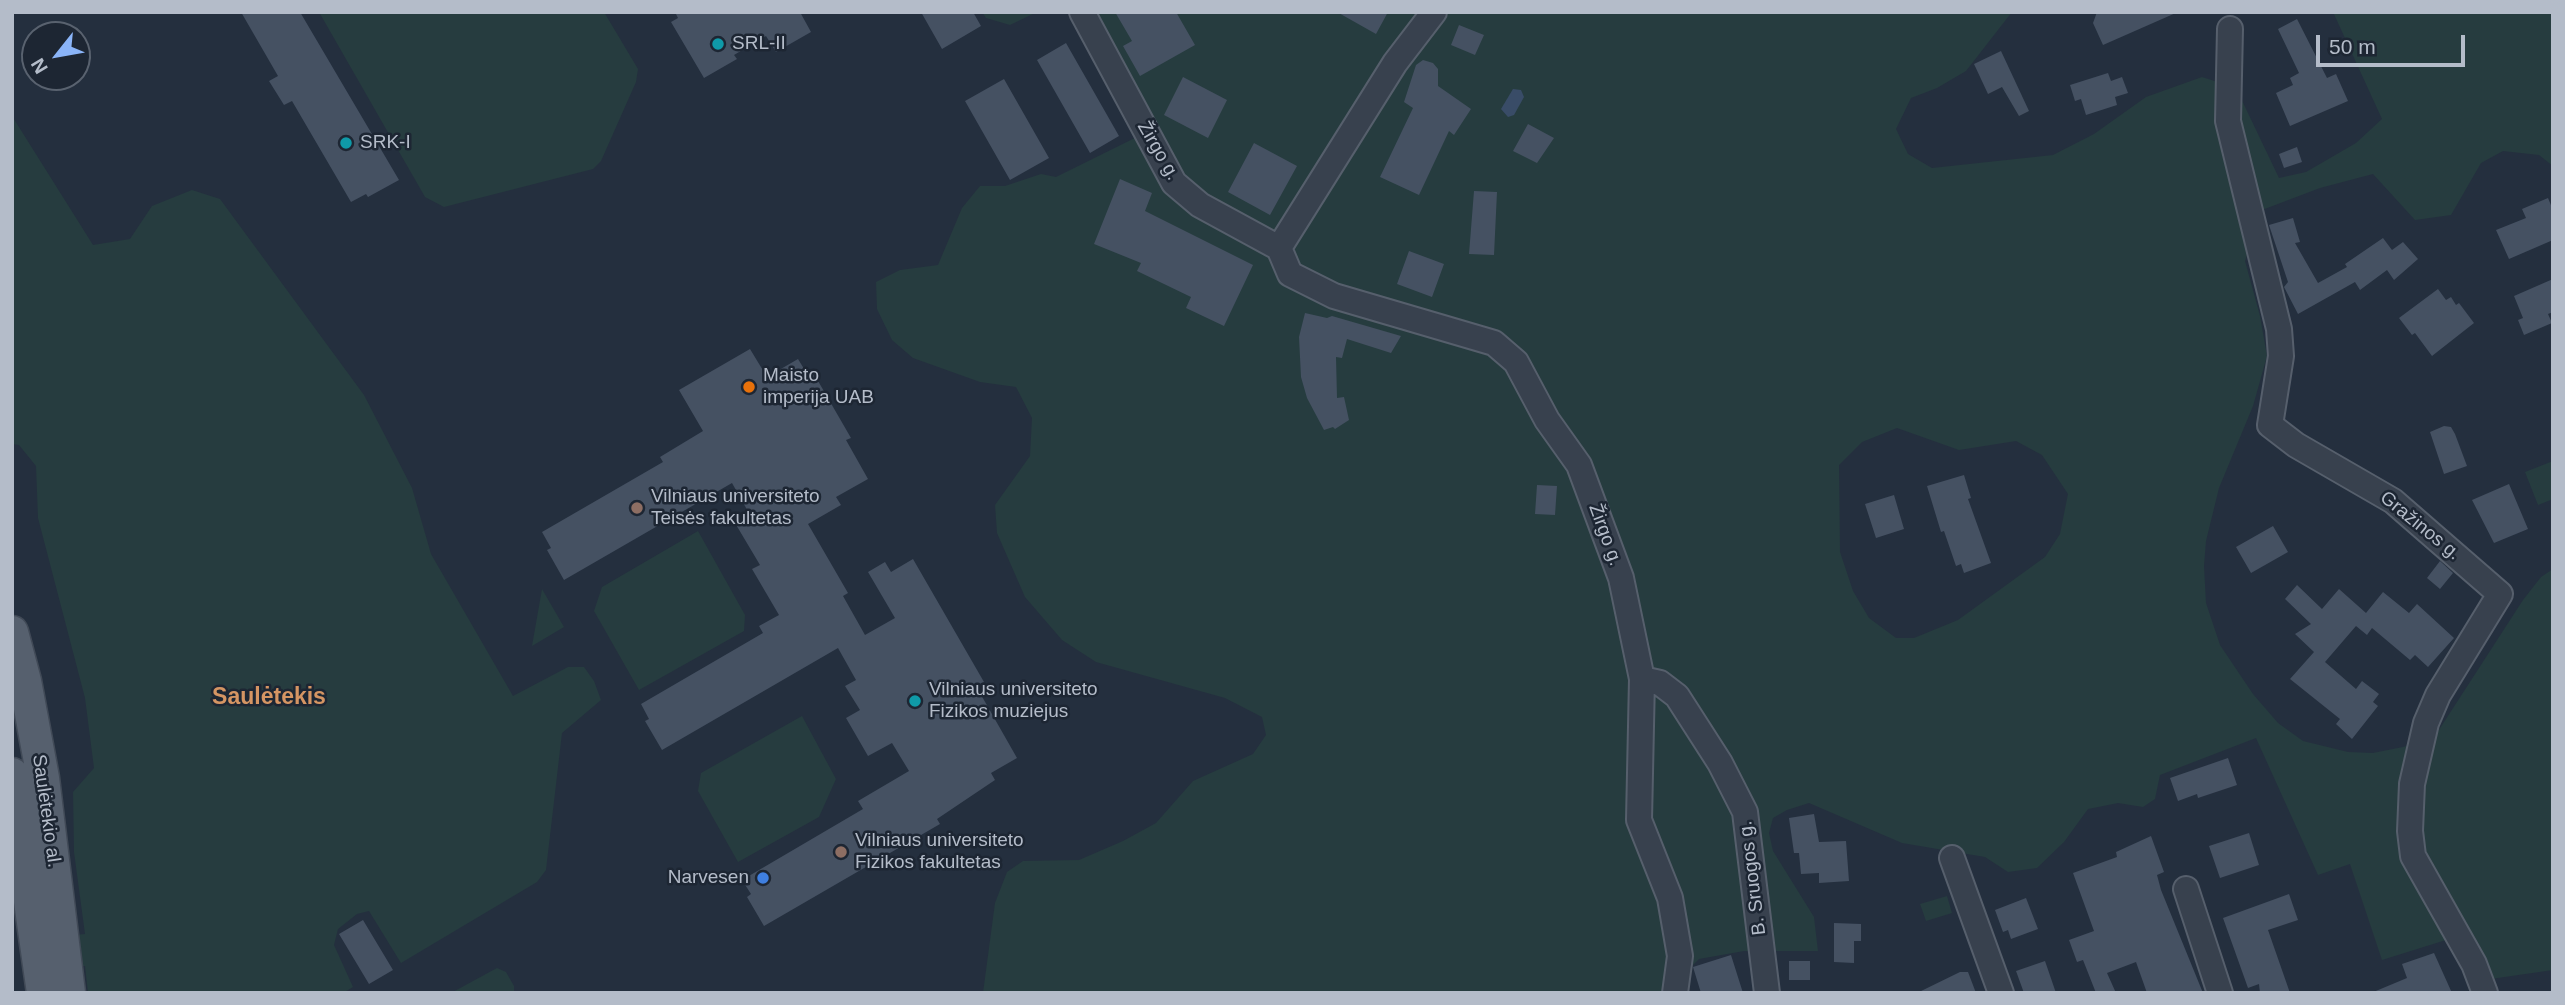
<!DOCTYPE html>
<html>
<head>
<meta charset="utf-8">
<style>
	body { margin:0 }
	#map { position:relative; width:2565px; height:1005px; overflow:hidden; background:#242f3e; font-family:Arial,sans-serif }
	canvas { display:block }
	.frame { position:absolute; inset:0; border:14px solid #b4bcc9; pointer-events:none }
	.north { position:absolute; left:21px; top:21px; width:70px; height:70px; box-sizing:border-box; background:#1d2633; border:2px solid #59626f; border-radius:50%; rotate:239deg; font-size:19px; font-weight:700; line-height:28px; text-align:center; color:#b4bcc9 }
	.north::after { content:''; display:block; margin:auto; width:24px; height:32px; background:#8ab4f8; clip-path:polygon(50% 0,100% 100%,50% 72%,0 100%) }
	.scale { position:absolute; left:2316px; top:35px; width:149px; height:32px; box-sizing:border-box; border:4px solid #b4bcc9; border-top:0; padding-left:9px; font-size:21px; line-height:24px; white-space:nowrap; color:#b4bcc9; -webkit-text-stroke:5px #1d2633; paint-order:stroke }
</style>
</head>
<body>
<div id="map">
<canvas width="2565" height="1005"></canvas>
<div class="frame"></div>
<div class="north">N</div>
<div class="scale">50 m</div>
</div>
<script>
const c = document.querySelector('canvas').getContext('2d');
c.lineJoin = 'round';
function fill(path, color) {
  c.fillStyle = color;
  c.fill(path, 'evenodd');
}
function toPath(rows) {
  const path = new Path2D();
  for (const r of rows) {
    path.moveTo(r[0], r[1]);
    for (let i = 2; i < r.length; i += 2) path.lineTo(r[i], r[i + 1]);
  }
  return path;
}
function strokePath(path, color, width, dash) {
  c.strokeStyle = color;
  c.lineWidth = width;
  c.lineCap = dash ? 'butt' : 'round';
  c.setLineDash(dash || []);
  c.stroke(path);
}
function drawText(font, color, halo, rows, align = 'center') {
  c.font = font + ' Arial,sans-serif';
  c.lineWidth = 5;
  c.setLineDash([]);
  c.textBaseline = 'middle';
  c.strokeStyle = halo;
  c.fillStyle = color;
  for (const [text, x, y, turn = 0] of rows) {
    c.save();
    c.translate(x, y);
    c.rotate((+turn || 0) * Math.PI / 180);
    c.textAlign = isNaN(turn) ? turn : align;
    if (halo) c.strokeText(text, 0, 0);
    c.fillText(text, 0, 0);
    c.restore();
  }
}
const green = toPath([
	[319,12,604,12,638,69,636,82,601,161,593,169,444,207,425,197],
	[982,12,1037,12,1010,25,986,18],
	[1085,12,2012,12,1966,71,1937,88,1911,98,1896,129,1908,154,1932,168,2053,155,2094,134,2146,97,2202,77,2236,88,2279,178,2306,172,2356,143,2382,119,2333,12,2553,12,2553,166,2539,155,2503,151,2481,163,2451,215,2415,220,2373,174,2320,188,2262,210,2245,261,2260,316,2267,356,2253,406,2219,488,2206,541,2204,566,2206,603,2220,645,2253,694,2278,723,2303,741,2348,752,2373,753,2403,747,2435,736,2523,600,2541,577,2553,569,2553,970,2470,982,2446,940,2382,960,2350,864,2318,875,2256,738,2160,775,2155,799,2143,807,2118,803,2088,809,2064,842,2037,868,2008,872,1985,857,1902,843,1809,803,1787,810,1773,818,1769,833,1773,851,1814,917,1818,951,1744,951,1699,959,1665,993,983,993,995,903,1007,872,1023,861,1079,860,1123,841,1156,823,1193,781,1253,754,1266,735,1262,717,1225,698,1096,662,1062,640,1025,597,997,533,995,505,1030,456,1032,418,1016,387,980,382,913,358,892,340,877,309,876,282,900,270,938,265,962,208,980,186,1005,186,1041,174,1056,177,1151,130],
	[1897,428,1959,450,2016,441,2042,455,2068,494,2060,534,2045,557,1958,620,1914,638,1896,638,1869,618,1853,591,1840,552,1839,465,1862,442],
	[12,116,93,245,130,239,152,206,192,190,220,199,364,395,412,488,431,554,513,696,568,667,584,667,594,681,601,700,562,733,546,870,537,882,401,963,369,911,357,914,338,929,334,945,353,987,343,993,88,993,85,966,76,966,73,935,85,934,74,852,73,792,94,768,85,698,38,518,36,466,19,445,12,444],
	[2553,461,2553,499,2538,505,2525,472],
	[698,531,745,615,744,631,639,690,594,611,602,587],
	[542,589,564,627,532,646],
	[802,716,836,779,819,817,738,862,698,791,701,773],
	[1947,896,1952,913,1926,921,1920,904],
	[497,968,506,972,514,986,514,993,451,993]
]);
const water = toPath([
	[1513,89,1521,90,1524,97,1514,115,1508,117,1501,109]
]);
const building = toPath([
	[241,12,300,12,399,180,368,197,366,194,351,202,292,101,284,105,269,81,278,76],
	[675,12,800,12,811,32,776,52,766,36,734,55,737,59,704,78,671,22,678,18],
	[921,12,973,12,981,26,942,49],
	[1115,12,1176,12,1195,45,1140,76,1123,46,1132,41],
	[1337,12,1388,12,1376,34],
	[2097,12,2178,12,2103,45,2093,23],
	[2297,19,2327,78,2336,74,2348,101,2290,126,2276,93,2293,85,2290,78,2299,73,2278,29],
	[1459,25,1484,35,1475,55,1451,45],
	[1066,43,1119,136,1090,153,1037,60],
	[2001,51,2029,111,2019,116,2002,87,1988,94,1974,64],
	[1423,60,1433,63,1438,69,1438,86,1471,109,1454,135,1449,131,1419,195,1380,177,1413,108,1404,102,1416,65],
	[2108,73,2111,81,2122,77,2128,93,2115,97,2117,105,2086,115,2081,99,2075,101,2070,85],
	[1183,77,1227,100,1208,138,1164,115],
	[1004,79,1049,158,1010,180,965,101],
	[1528,124,1554,138,1537,163,1513,151],
	[1254,143,1297,166,1270,215,1228,192],
	[2297,147,2302,162,2284,168,2279,154],
	[1120,179,1152,193,1145,211,1253,265,1224,326,1186,308,1191,297,1137,271,1141,263,1094,244],
	[1474,191,1497,192,1494,255,1469,254],
	[2548,198,2553,210,2553,240,2509,259,2496,230,2526,218,2522,209],
	[2293,218,2300,242,2295,243,2318,283,2347,267,2345,264,2383,238,2392,250,2403,242,2418,259,2394,280,2387,270,2360,290,2355,282,2298,314,2284,287,2288,282,2269,225],
	[1409,251,1444,264,1432,297,1397,284],
	[2553,279,2553,312,2548,314,2552,323,2524,335,2518,320,2523,318,2514,296],
	[2438,289,2446,300,2451,297,2456,305,2459,303,2474,323,2432,356,2415,333,2412,335,2399,318],
	[1305,313,1327,318,1332,316,1401,336,1391,353,1347,339,1342,358,1336,357,1337,398,1344,397,1349,420,1335,429,1333,427,1324,430,1307,398,1301,377,1299,337],
	[750,349,767,377,798,359,809,377,814,374,851,438,846,440,868,479,836,497,841,505,808,524,848,593,843,596,865,635,895,618,868,572,885,562,891,572,913,559,984,682,976,686,1017,758,991,773,995,780,937,819,940,824,764,926,747,897,751,894,742,880,863,809,858,801,909,771,892,743,868,756,846,718,860,710,845,686,856,680,838,648,662,750,645,721,649,719,641,704,763,633,759,626,779,615,752,569,760,565,735,523,750,515,732,483,564,580,547,550,551,548,542,532,663,462,660,457,703,431,679,390],
	[2444,426,2451,427,2455,434,2467,466,2444,474,2430,432],
	[1964,475,1971,498,1968,499,1991,563,1964,573,1961,564,1956,566,1944,531,1941,532,1927,486],
	[2509,484,2528,529,2494,543,2472,500],
	[1537,485,1557,486,1555,515,1535,514],
	[1894,495,1904,529,1876,538,1865,504],
	[2273,526,2288,552,2251,573,2236,547],
	[2440,561,2453,573,2440,589,2427,578],
	[2297,585,2322,609,2339,589,2366,613,2383,592,2409,613,2417,604,2454,638,2428,667,2415,655,2410,660,2372,628,2367,635,2356,626,2325,662,2356,689,2362,681,2379,694,2373,702,2378,706,2352,739,2336,724,2340,719,2290,679,2314,652,2295,634,2311,624,2285,599],
	[2228,758,2237,785,2198,798,2197,794,2178,801,2170,778],
	[1814,814,1819,842,1846,841,1849,881,1819,883,1819,873,1801,874,1799,853,1794,853,1789,818],
	[2249,833,2259,865,2220,878,2209,846],
	[2151,836,2164,872,2157,875,2161,890,2203,993,2147,993,2136,962,2107,973,2116,993,2096,993,2083,960,2077,962,2069,940,2094,931,2073,873,2117,857,2116,852],
	[2289,894,2298,920,2268,930,2290,993,2260,993,2259,984,2248,988,2223,918],
	[2026,898,2038,929,2011,939,2008,930,2003,932,1995,910],
	[363,920,393,970,369,984,339,934],
	[1834,923,1861,924,1861,941,1854,941,1854,963,1834,962],
	[2434,953,2452,993,2371,993,2407,978,2402,964],
	[1731,955,1743,993,1701,993,1693,967],
	[1789,961,1810,961,1810,980,1789,980],
	[2045,961,2056,993,2024,993,2016,971],
	[1960,972,1968,972,1976,993,1917,993]
]);
const minor = toPath([
	[1082,12,1174,183,1200,205,1279,248],
	[1434,12,1395,63,1279,248,1290,274,1334,296,1494,343,1516,362,1547,420,1579,465,1621,578,1642,679,1639,820,1670,898,1680,956,1675,993],
	[2230,29,2228,121,2279,329,2281,356,2270,425,2296,445,2393,501,2500,594,2438,695,2426,723,2412,784,2410,831,2413,856,2474,964,2485,993],
	[1642,679,1660,683,1677,696,1720,763,1745,812,1767,993],
	[1952,858,2001,993],
	[2186,889,2220,993]
]);
const major = toPath([
	[12,632,25,681,43,778,69,993],
	[12,774,43,993]
]);
const markers = [
	[718,44,7,"#0f9aa8"],
	[346,143,7,"#0f9aa8"],
	[749,387,7,"#e8710a"],
	[637,508,7,"#8d6e63"],
	[915,701,7,"#0f9aa8"],
	[841,852,7,"#8d6e63"],
	[763,878,7,"#3f7fe0"]
];
const poiNames = [
	["SRL-II",732,44],
	["SRK-I",360,143],
	["Maisto",763,376],
	["imperija UAB",763,398],
	["Vilniaus universiteto",651,497],
	["Teisės fakultetas",651,519],
	["Vilniaus universiteto",929,690],
	["Fizikos muziejus",929,712],
	["Vilniaus universiteto",855,841],
	["Fizikos fakultetas",855,863],
	["Narvesen",749,878,"right"]
];
const streetNames = [
	["Žirgo g.",1158,151,60],
	["Gražinos g.",2420,526,39],
	["Žirgo g.",1605,535,70],
	["Saulėtekio al.",46,811,82],
	["B. Sruogos g.",1753,878,-97]
];
const quarterNames = [
	["Saulėtekis",269,698]
];
fill(green, '#263c3f');
fill(water, '#394c67');
fill(building, '#455162');
strokePath(minor, '#565f6c', 28);
strokePath(major, '#414a57', 35);
strokePath(minor, '#38414e', 24);
strokePath(major, '#56606e', 32);
for (const [x, y, r, color] of markers) {
  const dot = new Path2D();
  dot.arc(x, y, r, 0, 2 * Math.PI);
  c.fillStyle = color;
  c.fill(dot);
  strokePath(dot, '#1d2633', 2.5);
}
drawText('19px', '#b4bcc9', '#1d2633', poiNames, 'left');
drawText('19px', '#b4bcc9', '#1d2633', streetNames);
drawText('bold 23px', '#d59563', '#1d2633', quarterNames);
</script>
</body>
</html>
